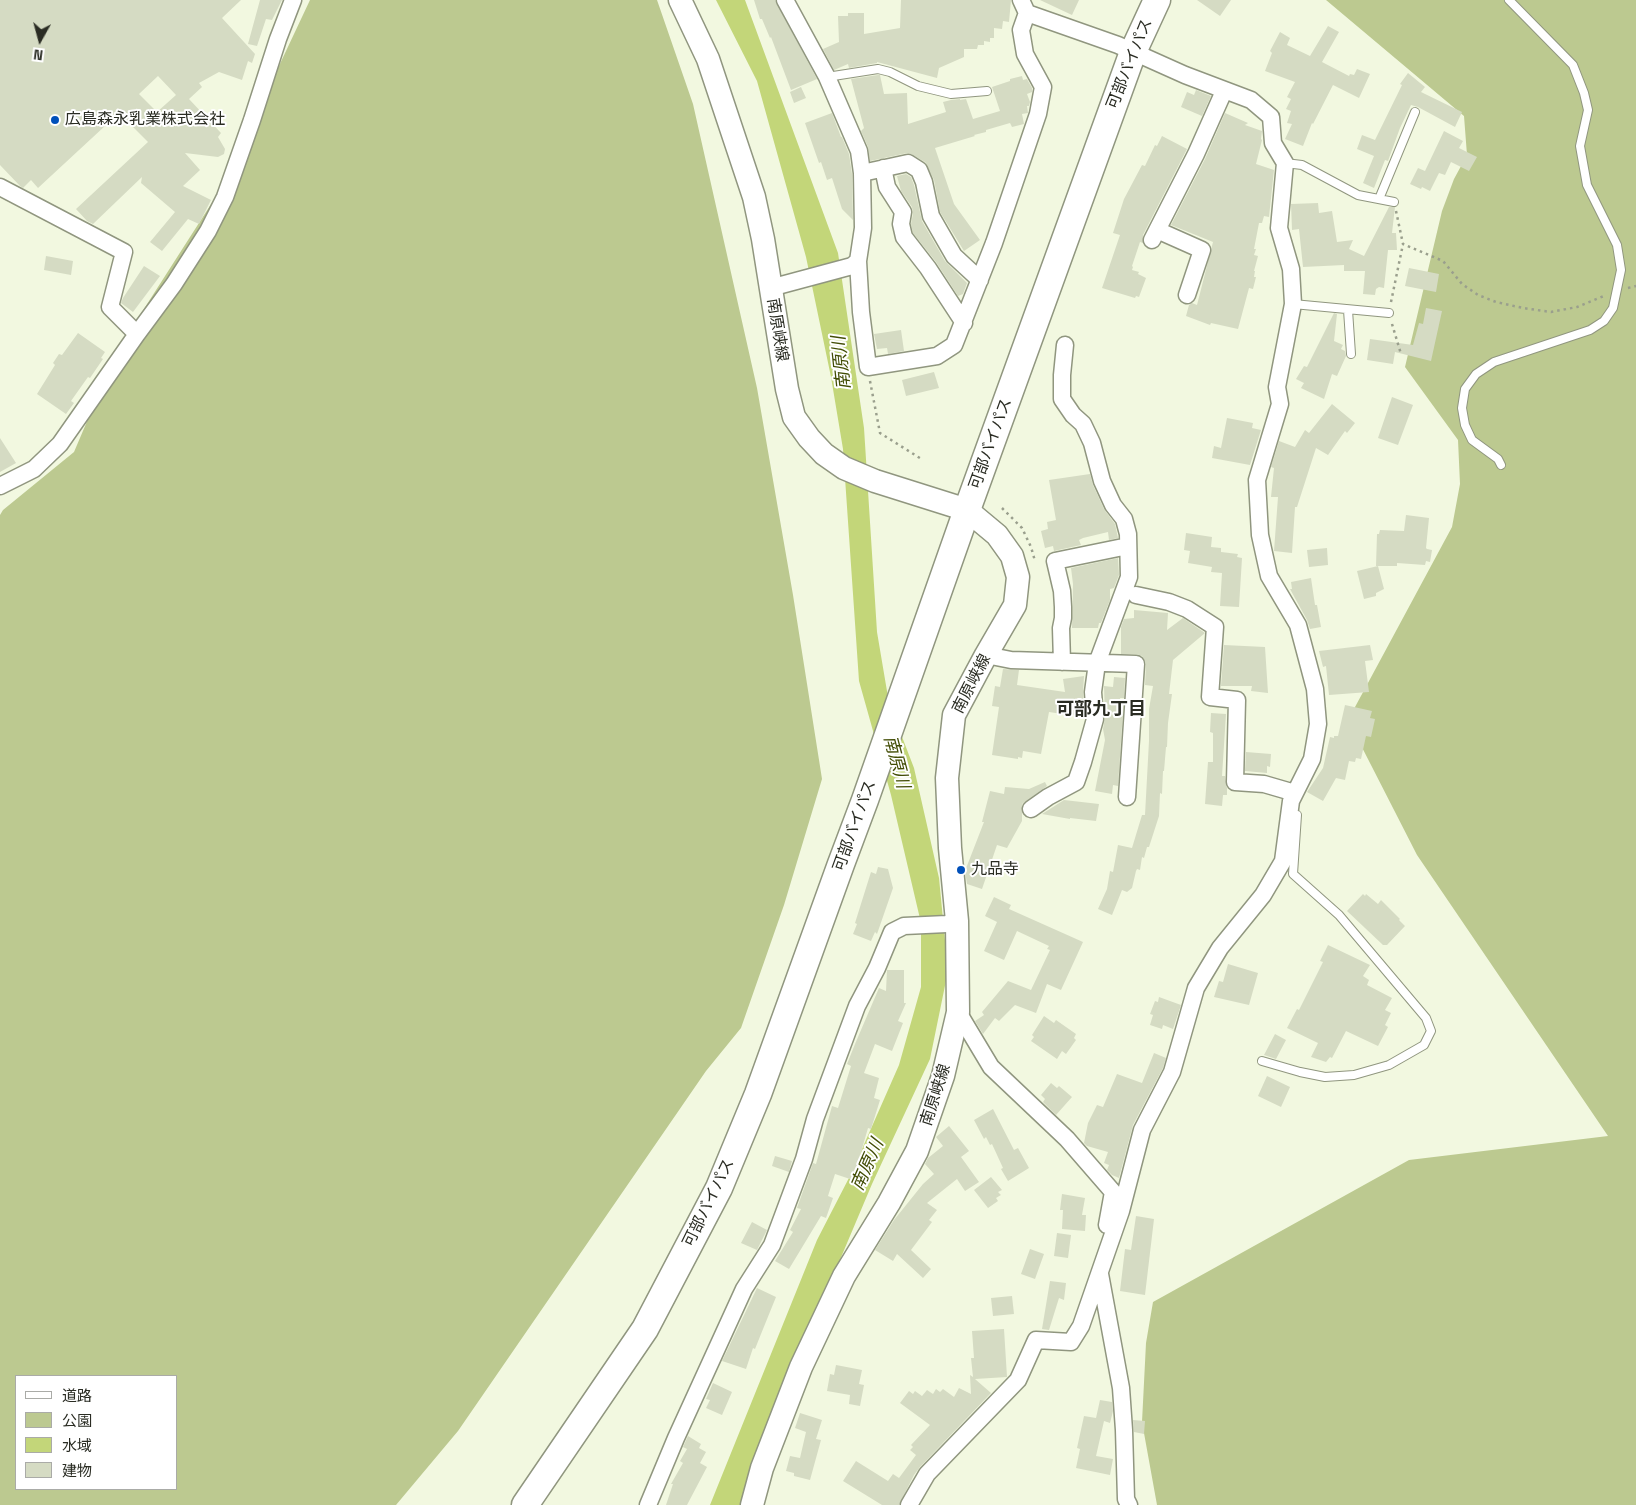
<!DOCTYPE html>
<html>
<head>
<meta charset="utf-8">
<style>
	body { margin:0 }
	#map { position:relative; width:1636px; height:1505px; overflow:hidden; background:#f2f8e0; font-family:"Space Grotesk","Noto Sans JP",sans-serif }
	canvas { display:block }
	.legend { position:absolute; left:15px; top:1375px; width:162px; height:115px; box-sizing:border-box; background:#fff; border:1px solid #aaaba7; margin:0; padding:6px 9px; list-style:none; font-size:15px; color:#2a2c23 }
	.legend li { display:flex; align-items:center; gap:10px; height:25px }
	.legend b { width:25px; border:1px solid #aaaba7 }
	.north { position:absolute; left:15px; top:15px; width:50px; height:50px; -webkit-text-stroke:4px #fff; paint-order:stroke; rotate:187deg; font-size:14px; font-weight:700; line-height:20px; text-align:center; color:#2a2c23 }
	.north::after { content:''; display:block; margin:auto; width:18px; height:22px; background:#2a2c23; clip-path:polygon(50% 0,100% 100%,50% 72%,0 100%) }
</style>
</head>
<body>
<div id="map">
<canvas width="1636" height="1505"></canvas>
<ul class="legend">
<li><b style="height:6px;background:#fff"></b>道路</li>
<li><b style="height:14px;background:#bcc990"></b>公園</li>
<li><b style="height:14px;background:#c3d679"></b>水域</li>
<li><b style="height:14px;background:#d5dbc3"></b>建物</li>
</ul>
<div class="north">N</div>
</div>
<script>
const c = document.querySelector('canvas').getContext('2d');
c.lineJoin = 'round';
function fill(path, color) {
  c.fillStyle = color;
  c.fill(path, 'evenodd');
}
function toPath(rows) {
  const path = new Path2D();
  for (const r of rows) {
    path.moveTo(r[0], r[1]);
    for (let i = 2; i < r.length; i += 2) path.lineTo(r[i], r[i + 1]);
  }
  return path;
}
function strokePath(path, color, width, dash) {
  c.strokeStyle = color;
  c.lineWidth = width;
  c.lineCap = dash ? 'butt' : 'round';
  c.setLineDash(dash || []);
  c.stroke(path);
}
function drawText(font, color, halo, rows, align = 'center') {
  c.font = font + ' "Space Grotesk","Noto Sans JP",sans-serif';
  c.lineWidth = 4;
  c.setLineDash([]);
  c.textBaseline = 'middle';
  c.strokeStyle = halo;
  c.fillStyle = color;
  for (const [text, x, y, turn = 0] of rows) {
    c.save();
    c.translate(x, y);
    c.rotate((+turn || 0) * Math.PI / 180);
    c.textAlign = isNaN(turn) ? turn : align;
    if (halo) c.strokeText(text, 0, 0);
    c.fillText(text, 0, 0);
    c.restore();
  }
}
const green = toPath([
	[310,0,657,0,693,104,757,388,793,595,822,779,784,905,741,1028,706,1071,458,1431,396,1505,0,1505,0,515,3,510,74,452,117,351,222,187],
	[16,1376,176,1376,176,1489,16,1489],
	[1326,0,1636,0,1636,1505,1157,1505,1142,1422,1146,1343,1153,1302,1409,1160,1608,1136,1417,855,1348,720,1452,527,1460,484,1458,440,1405,367,1442,211,1454,179,1467,155,1464,116]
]);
const water = toPath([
	[716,0,745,0,838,253,864,428,877,632,889,703,914,768,939,878,948,971,930,1059,872,1184,787,1385,742,1505,710,1505,817,1240,851,1174,899,1065,921,987,921,923,891,795,859,681,843,449,831,377,806,257,757,81]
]);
const building = toPath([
	[0,0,241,0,222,18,255,54,252,63,248,61,242,80,219,72,199,83,202,87,189,99,221,133,218,137,225,149,224,154,218,157,185,153,200,170,183,186,211,200,199,224,188,219,162,251,150,242,175,212,141,183,142,177,93,224,87,221,76,209,148,142,119,113,38,188,31,180,23,188,20,186,0,165],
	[158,76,176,95,157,112,139,94],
	[260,0,282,0,272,20,266,19,257,46,248,44],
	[754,0,775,0,817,79,791,90,771,37,770,38,762,19,760,19],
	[901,0,1011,0,1009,22,1003,21,1002,29,994,28,994,38,990,38,990,42,984,41,984,45,978,45,977,49,964,49,964,57,939,68,937,78,877,62,877,63,849,68,848,64,834,70,823,49,839,42,838,16,848,16,848,13,864,13,864,34,900,28],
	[1040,0,1079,0,1072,15],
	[1197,0,1231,0,1220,16],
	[1328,26,1339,32,1322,62,1349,76,1350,74,1354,75,1357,69,1370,74,1359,98,1333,85,1313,124,1312,123,1303,146,1285,139,1292,124,1287,123,1291,111,1286,109,1291,99,1287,97,1295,82,1265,71,1272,53,1270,51,1280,32,1290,38,1287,45,1310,56],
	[1408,73,1425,87,1421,92,1462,112,1455,127,1418,107,1411,105,1400,128,1388,161,1385,160,1374,188,1363,183,1374,156,1357,149,1362,135,1375,140,1402,85,1400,84],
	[878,75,880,75,884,94,907,93,908,124,946,112,943,102,951,100,960,99,960,100,966,99,973,119,1000,111,992,87,1010,81,1010,79,1022,76,1023,80,1027,79,1032,88,1032,92,1027,94,1030,102,1029,106,1027,106,1028,113,1022,114,1024,124,1012,127,1010,123,986,130,986,132,974,135,975,136,935,148,954,204,980,240,964,251,940,212,934,180,925,162,913,155,907,153,870,161,868,147,861,131,864,128,851,79],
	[801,87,806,98,794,103,790,92],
	[1196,90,1211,96,1202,116,1181,107,1187,92,1194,95],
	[832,113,841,137,842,137,849,154,852,174,853,220,842,209,832,178,827,180,821,162,819,163,805,123],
	[1225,113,1248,123,1245,125,1262,131,1261,139,1262,140,1256,164,1274,170,1269,217,1264,216,1262,223,1259,223,1254,249,1256,249,1254,255,1258,256,1254,271,1255,271,1254,277,1256,277,1253,289,1249,288,1238,329,1211,323,1210,325,1186,316,1189,305,1192,303,1197,305,1213,242,1171,225,1205,159],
	[1444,131,1463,141,1459,148,1477,157,1469,171,1451,162,1445,175,1439,173,1430,191,1422,187,1421,189,1410,184,1418,168,1425,171],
	[1162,136,1187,149,1143,235,1143,243,1140,242,1132,266,1133,267,1132,270,1139,272,1138,274,1146,278,1139,297,1136,296,1135,298,1102,288,1120,235,1113,233,1124,199,1142,165,1145,166,1155,145,1157,146],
	[906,174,911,177,914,185,922,221,945,261,967,283,963,294,958,296,936,262,913,233,911,224,913,214,912,207,901,191,897,176],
	[1318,203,1319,213,1332,211,1337,242,1353,240,1349,249,1364,256,1389,207,1395,207,1392,233,1396,233,1397,250,1388,250,1384,288,1379,287,1376,289,1375,295,1363,294,1365,271,1344,271,1344,265,1303,267,1299,229,1292,230,1291,204],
	[46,256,73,261,71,275,44,270],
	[144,266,160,276,133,312,121,303,123,298],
	[1409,268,1439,274,1436,292,1405,286],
	[1426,308,1442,311,1431,361,1395,352,1393,364,1367,360,1370,339,1413,345,1419,323,1423,324],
	[1334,313,1337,314,1334,341,1343,345,1341,349,1345,351,1346,356,1337,376,1332,374,1324,399,1301,388,1304,383,1296,379,1304,366,1307,367],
	[901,330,904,351,888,354,887,348,877,349,874,334],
	[78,333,105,352,101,358,103,359,90,378,88,377,71,401,74,403,66,414,37,394,55,365,53,363,59,354,62,355],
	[934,372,939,388,906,396,902,380],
	[1392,397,1413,405,1398,445,1378,438],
	[1332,404,1355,423,1347,433,1345,431,1328,455,1316,448,1297,507,1295,507,1292,553,1274,551,1278,497,1271,497,1274,468,1271,467,1279,441,1295,447,1305,430,1309,433],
	[1227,418,1253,423,1252,428,1261,430,1250,465,1212,458,1214,446,1221,448],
	[0,438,16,463,0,472],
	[1090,474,1093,485,1104,509,1115,524,1118,538,1109,540,1108,532,1083,538,1079,540,1081,545,1054,551,1053,546,1045,548,1041,531,1048,529,1047,522,1056,520,1049,480],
	[1406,515,1429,518,1426,548,1427,549,1432,550,1430,562,1426,561,1425,565,1397,563,1397,566,1376,566,1377,534,1379,534,1380,530,1404,531],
	[1186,533,1212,537,1211,547,1221,548,1221,552,1238,554,1237,557,1242,558,1239,607,1220,606,1222,573,1211,572,1212,567,1188,563,1190,551,1184,550],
	[1327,548,1328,565,1309,567,1307,550],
	[1118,558,1119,575,1114,588,1110,589,1110,600,1101,623,1099,623,1098,628,1072,628,1073,584,1071,568],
	[1378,566,1384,589,1376,593,1376,596,1364,599,1357,571],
	[1311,578,1315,605,1317,605,1321,627,1310,629,1307,620,1290,589,1292,589,1291,582],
	[1134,610,1168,613,1167,630,1183,618,1205,633,1173,660,1169,694,1172,694,1168,723,1167,747,1166,747,1164,771,1163,771,1162,794,1160,793,1159,816,1149,847,1147,847,1144,858,1142,857,1140,870,1137,869,1136,871,1132,888,1127,892,1122,890,1112,915,1098,909,1107,889,1110,871,1113,872,1118,845,1132,848,1142,815,1145,815,1149,741,1149,709,1153,686,1145,685,1146,664,1142,656,1136,654,1121,654,1121,627,1124,619,1134,618],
	[1224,645,1265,647,1268,693,1251,691,1252,686,1221,686],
	[1370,645,1373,660,1365,661,1369,692,1329,695,1326,666,1323,667,1319,651],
	[1003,669,1019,670,1017,685,1065,692,1063,679,1084,676,1083,693,1085,714,1069,715,1049,712,1041,754,1023,751,1022,758,1018,757,1018,759,992,755,999,707,992,706,995,686,1000,687],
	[1114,677,1125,678,1124,698,1120,698,1123,711,1118,786,1113,785,1112,794,1095,791,1105,740,1103,729,1105,718,1104,686,1113,687],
	[1345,705,1372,711,1370,718,1375,719,1371,737,1366,736,1361,759,1356,758,1355,762,1349,761,1345,780,1336,778,1323,801,1307,792,1323,768,1330,737,1334,738,1334,736,1338,736],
	[1211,713,1226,714,1222,776,1225,776,1227,788,1227,795,1223,795,1222,806,1205,804,1208,762,1213,762,1213,733,1210,732],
	[1246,752,1271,754,1270,767,1267,766,1267,773,1245,771],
	[1045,782,1047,786,1022,804,1022,821,1007,848,997,845,982,889,967,884,965,871,984,822,982,822,990,791,1004,794,1005,787,1029,789],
	[1064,800,1099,804,1096,821,1070,818,1070,819,1042,814],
	[878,867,888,869,893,888,877,934,875,932,871,941,853,934,857,924,855,923,871,872,876,874],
	[1363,894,1365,896,1366,894,1378,904,1381,900,1400,919,1399,920,1405,926,1387,945,1383,945,1347,911],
	[994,897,1011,905,1009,909,1083,942,1061,990,1047,984,1036,1013,1015,1005,999,1021,995,1018,983,1034,975,1021,984,1015,982,1012,1008,981,1031,990,1050,950,1047,949,1049,946,1017,931,1004,960,984,951,997,922,985,916],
	[1328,945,1370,965,1363,976,1369,980,1367,985,1392,998,1385,1010,1391,1013,1385,1025,1388,1027,1378,1046,1346,1031,1332,1058,1330,1057,1326,1062,1311,1057,1318,1043,1287,1028,1297,1009,1299,1010,1323,962,1320,961],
	[1228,964,1258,973,1249,1005,1214,997,1219,981,1223,982],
	[887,970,904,970,904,1003,906,1003,898,1021,903,1023,892,1051,875,1044,864,1073,879,1078,874,1098,880,1100,871,1129,868,1128,853,1180,835,1174,828,1196,833,1198,826,1218,821,1216,789,1269,775,1261,793,1232,790,1230,801,1209,797,1208,813,1163,816,1164,832,1106,838,1108,851,1066,847,1064,855,1044,879,988,886,991],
	[1159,997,1181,1005,1173,1029,1163,1025,1162,1029,1150,1025,1153,1015,1150,1014,1155,1001,1158,1002],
	[1044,1016,1054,1023,1056,1020,1076,1034,1074,1038,1076,1040,1066,1054,1062,1051,1057,1059,1031,1041,1034,1037,1032,1035],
	[1275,1034,1286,1040,1276,1059,1264,1055],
	[1154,1053,1166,1058,1163,1068,1133,1125,1119,1178,1112,1175,1107,1170,1109,1165,1104,1163,1108,1152,1087,1146,1084,1143,1088,1123,1097,1105,1103,1107,1117,1074,1142,1083],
	[1267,1076,1290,1087,1281,1107,1258,1096],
	[1051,1083,1057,1088,1059,1086,1072,1097,1056,1115,1043,1102,1045,1099,1041,1095],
	[993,1109,1014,1150,1018,1148,1029,1168,1008,1181,1001,1169,1003,1168,992,1144,990,1145,986,1137,984,1139,974,1120],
	[949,1126,969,1151,961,1157,979,1182,965,1191,957,1179,927,1203,937,1210,929,1220,932,1222,911,1250,931,1269,923,1278,897,1254,893,1261,875,1250,894,1220,923,1184,934,1174,925,1164,928,1158,943,1146,936,1137],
	[775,1156,792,1161,789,1172,772,1166],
	[991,1177,1002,1190,998,1192,1001,1195,996,1198,998,1201,988,1208,974,1190],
	[1062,1194,1085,1198,1082,1215,1086,1215,1085,1231,1062,1229,1063,1210,1060,1210],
	[1136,1216,1154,1219,1145,1295,1120,1291,1125,1249,1131,1250],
	[752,1222,767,1230,757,1250,741,1243],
	[1057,1233,1071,1235,1068,1258,1054,1256],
	[1030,1249,1044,1254,1035,1279,1021,1274],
	[1050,1281,1066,1283,1064,1300,1059,1298,1049,1330,1042,1329],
	[757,1288,776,1297,761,1334,755,1349,753,1348,746,1369,722,1361],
	[1012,1296,1014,1314,993,1316,991,1298],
	[1004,1329,1007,1377,975,1379,991,1393,920,1467,914,1475,899,1505,882,1505,843,1481,856,1461,888,1481,893,1474,899,1478,916,1455,910,1450,913,1447,911,1445,930,1425,900,1403,909,1391,913,1394,915,1391,922,1396,927,1390,933,1394,936,1389,940,1392,943,1389,954,1397,959,1388,971,1394,970,1375,973,1377,971,1358,974,1358,972,1331],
	[836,1365,862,1370,859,1384,864,1385,860,1406,849,1404,850,1395,827,1391,830,1374,834,1375],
	[713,1383,732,1392,722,1415,706,1408,710,1400,706,1399],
	[1100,1400,1112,1402,1113,1411,1110,1423,1104,1421,1096,1456,1113,1459,1110,1475,1076,1468,1080,1449,1077,1448,1084,1416,1096,1418],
	[800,1413,822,1420,816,1439,821,1440,810,1480,794,1476,794,1473,786,1471,790,1456,800,1458,806,1432,795,1428],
	[1133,1420,1145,1421,1144,1434,1134,1432],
	[688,1436,701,1444,699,1448,706,1452,700,1463,707,1467,687,1505,666,1505,673,1484,671,1484,683,1463,680,1461,687,1449,683,1447]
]);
const path = toPath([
	[1396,211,1403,244,1443,261,1462,284,1478,295,1496,302,1523,308,1551,312,1577,307,1604,296],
	[1628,288,1636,286],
	[1391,302,1403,244],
	[1392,324,1401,354],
	[870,381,880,433,923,460],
	[1002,508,1022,528,1031,547,1035,561]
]);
const service = toPath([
	[827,77,878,69,890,72,918,86,951,94,987,91],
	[1285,163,1302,165,1358,195,1394,202],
	[1379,199,1415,112],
	[1293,304,1389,313],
	[1348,310,1351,354],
	[1501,465,1498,459,1472,440,1465,425,1462,408,1465,389,1476,374,1494,362,1590,330,1604,321,1613,308,1621,270,1617,245,1587,185,1580,146,1588,110,1584,93,1573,65,1509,0],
	[1262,1061,1300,1072,1325,1077,1354,1075,1389,1065,1424,1045,1431,1031,1426,1018,1339,915,1293,874,1297,815]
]);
const minor = toPath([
	[785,0,827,77,859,151,862,173,863,228,858,261,861,312,868,367,937,356,954,345,994,243,1038,114,1043,87,1025,54,1021,30,1027,13],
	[883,168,887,187,903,212,901,224,904,237,928,268,964,323],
	[862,173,908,163,919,170,924,182,931,216,954,256,980,280],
	[0,187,124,252,110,307,137,334],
	[1157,230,1202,250,1187,295],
	[1152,240,1196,154,1224,91],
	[770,288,852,266,858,261],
	[0,486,34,469,60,444,137,334,174,284,208,231,225,197,252,120,278,39,293,0],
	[1136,595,1169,602,1187,609,1215,627,1210,697,1237,700,1235,782,1264,784,1295,793],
	[986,655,1011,660,1136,664,1127,797],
	[1062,662,1061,628,1063,618,1063,607,1062,591,1055,561,1128,546],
	[1031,809,1048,797,1076,782,1083,762,1095,719,1093,692,1097,663,1129,577,1128,534,1124,519,1113,505,1102,481,1092,443,1083,424,1073,415,1062,399,1062,375,1065,345],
	[958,1012,991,1067,1067,1139,1113,1192,1107,1225],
	[1100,1274,1121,1388,1124,1430,1126,1499,1129,1505],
	[648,1505,676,1438,744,1289,772,1245,804,1159,815,1119,857,1006,877,968,892,932,904,926,947,924,957,921],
	[909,1505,927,1474,1018,1380,1036,1340,1071,1342,1081,1326,1121,1211,1142,1130,1172,1072,1196,988,1220,948,1263,895,1283,861,1291,801,1312,759,1318,724,1315,689,1298,625,1269,576,1260,535,1257,480,1280,404,1277,387,1293,304,1291,269,1279,228,1285,163,1273,143,1271,117,1251,100,1185,75,1118,45,1027,13,1021,0]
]);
const secondary = toPath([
	[680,0,708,59,754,197,763,239,787,389,794,417,809,438,824,454,844,468,875,481,967,510,997,535,1012,556,1018,577,1015,605,986,655,954,715,947,778,950,848,957,921,958,1012,943,1076,917,1151,889,1203,844,1276,801,1367,762,1468,752,1505]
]);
const trunk = toPath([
	[525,1505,645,1329,719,1188,758,1094,841,864,865,800,967,510,1133,52,1157,0]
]);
const markers = [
	[55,120,5,"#0050ba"],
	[961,870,5,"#0050ba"]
];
const streetNames = [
	["可部バイパス",1130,64,-68],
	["南原峡線",777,330,81],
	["可部バイパス",991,444,-70],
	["南原峡線",972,684,-63],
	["可部バイパス",855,826,-70],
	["南原峡線",936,1095,-72],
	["可部バイパス",709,1203,-64]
];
const poiNames = [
	["広島森永乳業株式会社",65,120],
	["九品寺",971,870]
];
const waterNames = [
	["南原川",842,363,-96],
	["南原川",896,762,75],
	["南原川",868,1165,-66]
];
const neighbourhoodNames = [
	["可部九丁目",1101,710]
];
fill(green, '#bcc990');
fill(water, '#c3d679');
fill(building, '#d5dbc3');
strokePath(service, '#90967f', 10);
strokePath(minor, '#90967f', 19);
strokePath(secondary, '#90967f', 25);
strokePath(trunk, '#90967f', 29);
strokePath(path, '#9a9f8d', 2.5, [2.5, 4]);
strokePath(service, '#fff', 8);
strokePath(minor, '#fff', 16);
strokePath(secondary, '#fff', 22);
strokePath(trunk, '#fff', 26);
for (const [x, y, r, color] of markers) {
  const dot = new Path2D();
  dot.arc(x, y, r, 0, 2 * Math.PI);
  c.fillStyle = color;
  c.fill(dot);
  strokePath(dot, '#fff', 2);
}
drawText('16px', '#2a2c23', '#fff', streetNames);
drawText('16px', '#2a2c23', '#fff', poiNames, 'left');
drawText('italic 18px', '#424d05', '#fff', waterNames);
drawText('bold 18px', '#2a2c23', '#fff', neighbourhoodNames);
</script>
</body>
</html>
